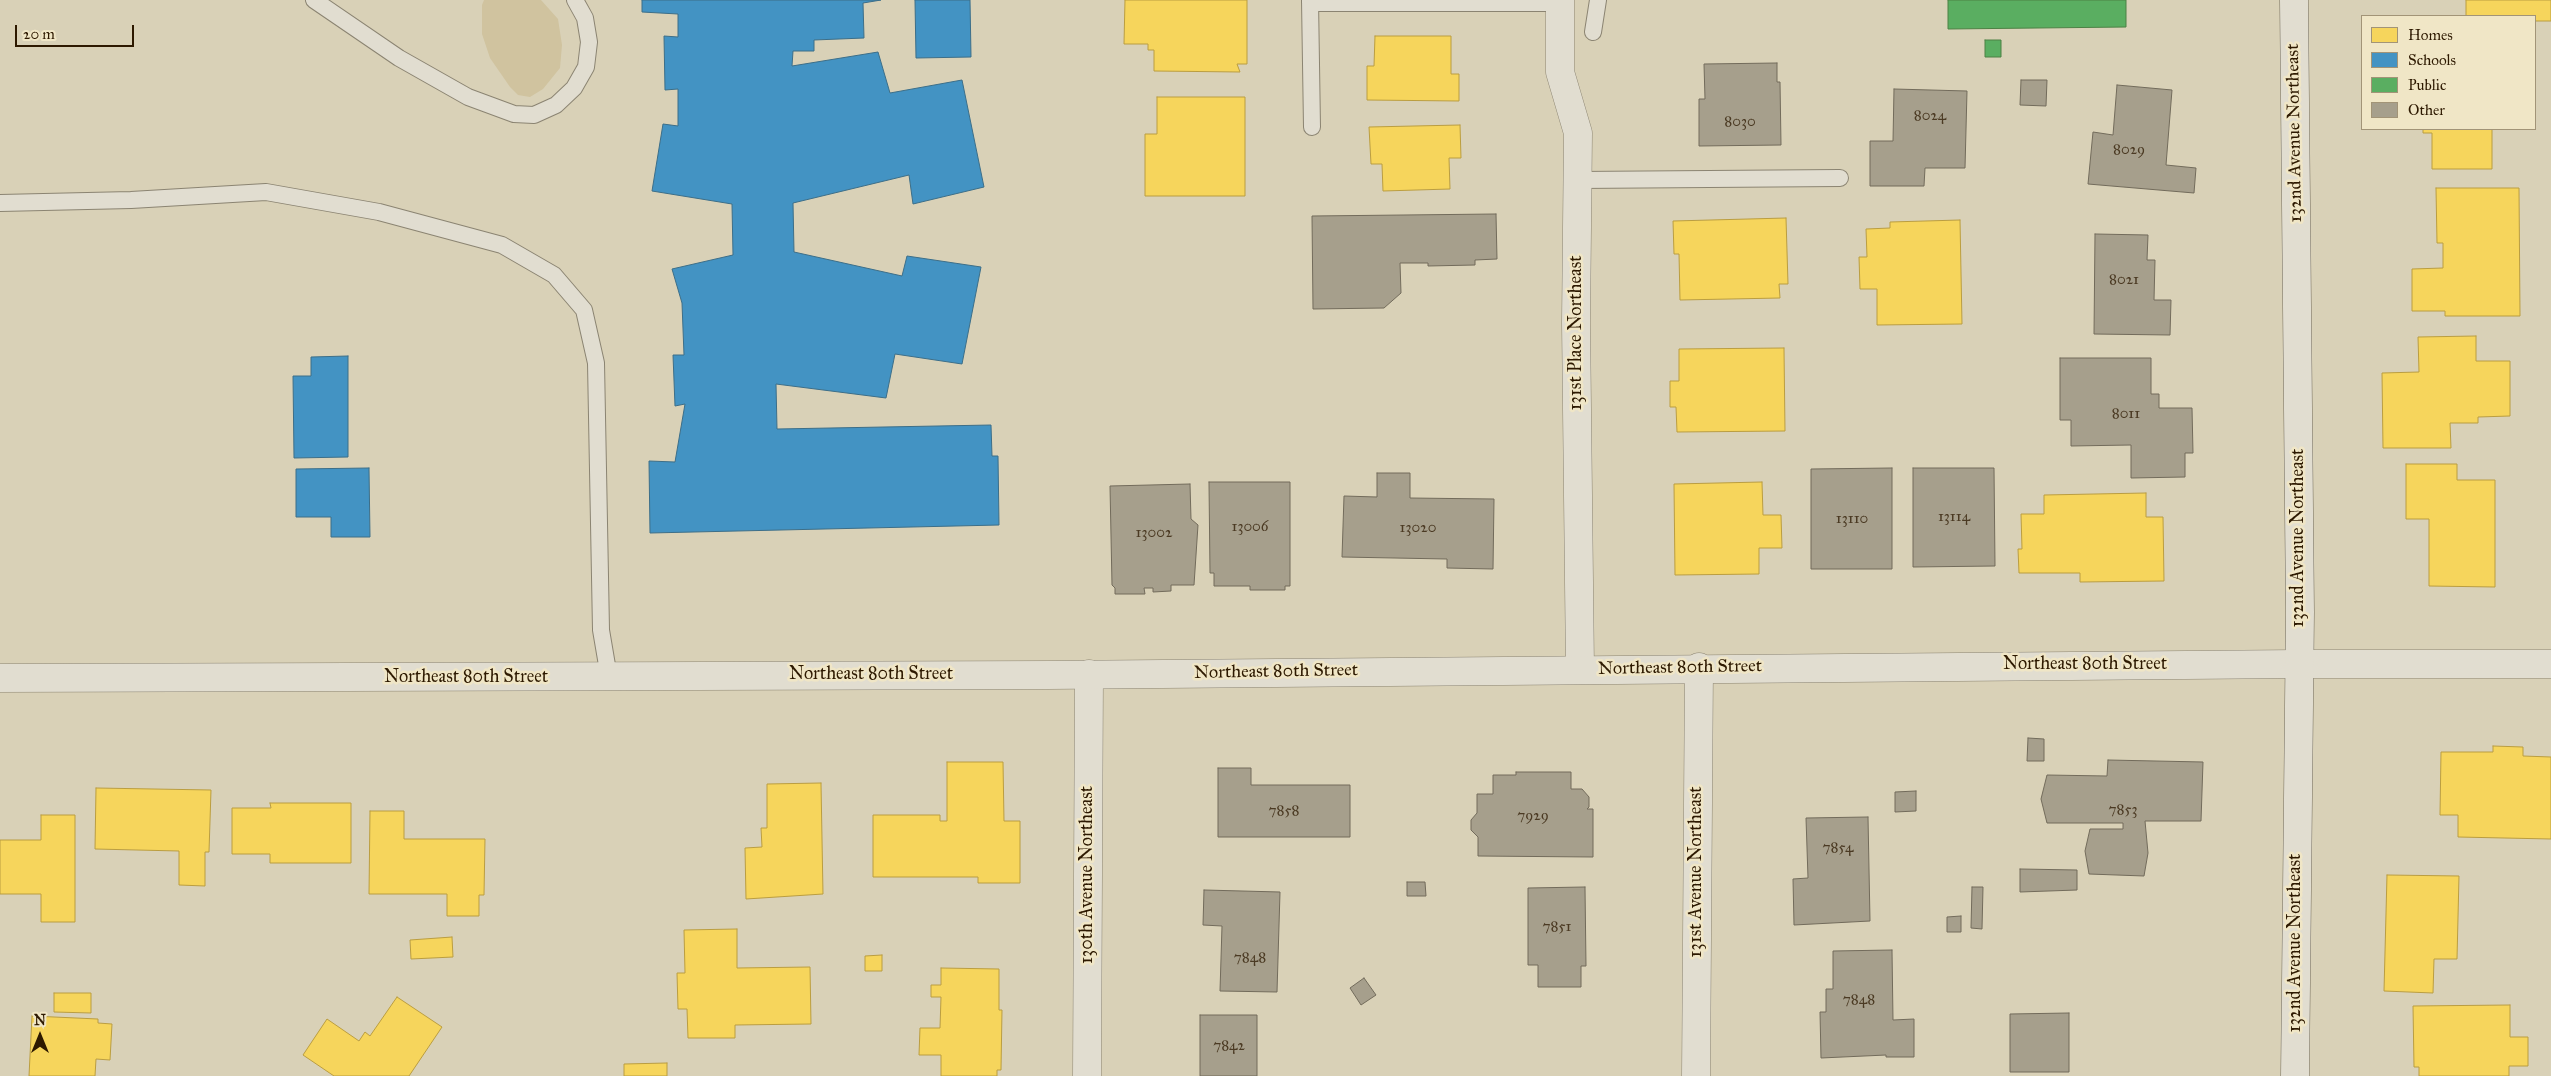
<!DOCTYPE html>
<html>
<head>
<meta charset="utf-8">
<style>
	body { margin:0 }
	#map { position:relative; width:2551px; height:1076px; overflow:hidden; background:#d9d1b7; font-family:"IM FELL Great Primer",serif }
	canvas { display:block }
	.legend { position:absolute; left:2361px; top:15px; width:175px; height:115px; box-sizing:border-box; background:#f0e6c6; border:1px solid #a29477; margin:0; padding:6px 9px; list-style:none; font-size:15px; color:#2d1900 }
	.legend li { display:flex; align-items:center; gap:10px; height:25px }
	.legend b { width:25px; border:1px solid #a29477 }
	.north { position:absolute; left:15px; top:1011px; width:50px; height:50px; -webkit-text-stroke:4px #f0e6c6; paint-order:stroke; rotate:0deg; font-size:14px; font-weight:700; line-height:20px; text-align:center; color:#2d1900 }
	.north::after { content:''; display:block; margin:auto; width:18px; height:22px; background:#2d1900; clip-path:polygon(50% 0,100% 100%,50% 72%,0 100%) }
	.scale { position:absolute; left:15px; top:25px; width:119px; height:22px; box-sizing:border-box; border:2px solid #2d1900; border-top:0; padding-left:6px; font-size:15px; line-height:18px; white-space:nowrap; color:#2d1900; -webkit-text-stroke:4px #f0e6c6; paint-order:stroke }
</style>
</head>
<body>
<div id="map">
<canvas width="2551" height="1076"></canvas>
<ul class="legend">
<li><b style="height:14px;background:#f6d55c"></b>Homes</li>
<li><b style="height:14px;background:#4393c3"></b>Schools</li>
<li><b style="height:14px;background:#5aae61"></b>Public</li>
<li><b style="height:14px;background:#a69f8c"></b>Other</li>
</ul>
<div class="north">N</div>
<div class="scale">20 m</div>
</div>
<script>
const c = document.querySelector('canvas').getContext('2d');
c.lineJoin = 'round';
function fill(path, color) {
  c.fillStyle = color;
  c.fill(path, 'evenodd');
}
function toPath(rows) {
  const path = new Path2D();
  for (const r of rows) {
    path.moveTo(r[0], r[1]);
    for (let i = 2; i < r.length; i += 2) path.lineTo(r[i], r[i + 1]);
  }
  return path;
}
function strokePath(path, color, width, dash) {
  c.strokeStyle = color;
  c.lineWidth = width;
  c.lineCap = dash ? 'butt' : 'round';
  c.setLineDash(dash || []);
  c.stroke(path);
}
function drawText(font, color, halo, rows, align = 'center') {
  c.font = font + ' "IM FELL Great Primer",serif';
  c.lineWidth = 5;
  c.setLineDash([]);
  c.textBaseline = 'middle';
  c.strokeStyle = halo;
  c.fillStyle = color;
  for (const [text, x, y, turn = 0] of rows) {
    c.save();
    c.translate(x, y);
    c.rotate((+turn || 0) * Math.PI / 180);
    c.textAlign = isNaN(turn) ? turn : align;
    if (halo) c.strokeText(text, 0, 0);
    c.fillText(text, 0, 0);
    c.restore();
  }
}
const green = toPath([
	[484,0,541,0,558,19,562,45,560,68,543,89,530,97,518,95,510,87,490,58,482,34,482,5]
]);
const homes = toPath([
	[1125,0,1247,0,1247,64,1237,64,1240,72,1154,71,1154,50,1148,50,1148,44,1124,44,1125,0],
	[2466,0,2551,0,2551,21,2535,21,2535,16,2466,16,2466,0],
	[1375,36,1451,36,1451,74,1459,74,1459,101,1367,100,1367,66,1374,66,1375,36],
	[1157,97,1245,97,1245,196,1145,196,1145,134,1157,134,1157,97],
	[1460,125,1461,158,1449,158,1450,189,1383,191,1382,164,1371,164,1369,127,1460,125],
	[2423,129,2492,129,2492,169,2432,169,2432,133,2423,133,2423,129],
	[2436,188,2519,188,2520,316,2445,316,2445,311,2412,311,2412,269,2443,268,2443,243,2437,243,2436,188],
	[1786,218,1788,284,1779,284,1780,298,1680,300,1679,254,1674,254,1673,221,1786,218],
	[1960,220,1962,324,1877,325,1877,289,1860,289,1859,257,1867,257,1866,229,1890,228,1890,222,1960,220],
	[2476,336,2476,361,2510,361,2510,416,2478,417,2478,423,2450,423,2451,448,2383,448,2382,373,2419,372,2418,337,2476,336],
	[1784,348,1785,431,1677,432,1676,407,1670,407,1670,381,1679,381,1679,349,1784,348],
	[2406,464,2457,464,2457,480,2495,480,2495,587,2429,586,2429,519,2406,519,2406,464],
	[1762,482,1763,515,1781,515,1782,548,1759,548,1759,574,1675,575,1674,484,1762,482],
	[2146,493,2146,517,2163,517,2164,581,2080,582,2080,573,2019,573,2018,549,2022,549,2021,514,2044,514,2044,495,2146,493],
	[2493,746,2523,747,2523,756,2551,757,2551,839,2458,837,2458,815,2440,815,2441,752,2493,752,2493,746],
	[947,762,1003,762,1004,821,1020,821,1020,883,978,883,978,877,873,877,873,815,940,815,940,821,947,821,947,762],
	[821,783,823,894,746,899,745,848,762,847,761,828,767,828,767,784,821,783],
	[96,788,211,790,209,852,205,852,205,886,179,885,179,851,95,849,96,788],
	[270,803,351,803,351,863,270,863,270,854,232,854,232,808,271,808,270,803],
	[370,811,404,811,404,839,485,839,484,895,479,895,479,916,447,916,447,894,369,894,370,811],
	[41,815,75,815,75,922,41,922,41,894,0,894,0,840,41,840,41,815],
	[2387,875,2459,876,2457,959,2434,959,2433,993,2384,991,2387,875],
	[737,929,737,968,810,967,811,1024,735,1025,735,1038,688,1038,687,1009,678,1009,677,973,685,973,684,930,737,929],
	[452,937,453,957,411,959,410,940,452,937],
	[882,955,882,971,865,971,865,956,882,955],
	[941,968,999,969,999,1010,1002,1010,1001,1070,997,1070,997,1076,941,1076,941,1055,919,1055,920,1028,940,1028,941,997,931,997,931,985,941,985,941,968],
	[54,993,91,993,91,1013,54,1012,54,993],
	[397,997,442,1027,409,1076,334,1076,303,1055,327,1019,359,1041,365,1032,370,1036,397,997],
	[2510,1005,2510,1037,2528,1037,2528,1066,2509,1066,2509,1076,2419,1076,2419,1067,2414,1067,2413,1006,2510,1005],
	[32,1016,98,1019,98,1023,112,1024,110,1060,96,1059,95,1076,29,1076,32,1016],
	[667,1063,667,1076,624,1076,624,1064,667,1063]
]);
const schools = toPath([
	[642,0,881,0,863,3,864,38,814,40,814,51,793,51,792,66,878,52,890,93,962,80,984,187,913,204,909,175,793,203,794,252,902,276,907,256,981,267,962,364,895,354,886,398,776,384,777,429,991,425,992,456,998,456,999,525,650,533,649,461,675,462,685,404,675,406,673,355,684,355,682,303,672,269,733,255,732,204,652,191,663,124,678,126,678,89,665,90,664,36,678,37,678,14,642,12,642,0],
	[915,0,970,0,971,57,916,58,915,0],
	[348,356,348,457,294,458,293,376,311,376,311,357,348,356],
	[369,468,370,537,331,537,331,517,296,517,296,469,369,468]
]);
const public = toPath([
	[1948,0,2126,0,2126,27,1948,29,1948,0],
	[1985,40,2001,40,2001,57,1985,57,1985,40]
]);
const building = toPath([
	[1777,63,1777,82,1780,82,1781,145,1699,146,1699,99,1705,99,1704,64,1777,63],
	[2021,80,2047,80,2046,106,2020,105,2021,80],
	[2117,85,2172,90,2166,165,2196,168,2194,193,2088,184,2093,132,2113,135,2117,85],
	[1894,89,1967,91,1965,168,1925,168,1924,186,1870,186,1870,141,1893,141,1894,89],
	[1496,214,1497,259,1475,260,1475,265,1428,266,1428,263,1400,263,1401,293,1384,308,1313,309,1312,216,1496,214],
	[2095,234,2148,235,2147,260,2155,260,2154,300,2171,300,2170,335,2094,334,2095,234],
	[2060,358,2151,358,2151,394,2159,394,2159,408,2192,408,2193,453,2185,453,2185,477,2131,478,2131,445,2071,446,2071,420,2060,420,2060,358],
	[1892,468,1892,569,1811,569,1811,469,1892,468],
	[1913,468,1994,468,1995,566,1913,567,1913,468],
	[1377,473,1410,473,1410,498,1494,499,1493,569,1447,568,1447,559,1342,557,1344,496,1377,497,1377,473],
	[1209,482,1290,482,1290,586,1285,586,1285,590,1250,590,1250,586,1214,586,1214,573,1210,573,1209,482],
	[1190,484,1191,519,1198,525,1194,585,1171,585,1171,591,1153,592,1153,588,1144,588,1145,594,1115,594,1115,588,1112,585,1110,486,1190,484],
	[2028,738,2044,739,2044,761,2027,761,2028,738],
	[2108,760,2203,762,2201,821,2145,821,2148,853,2144,876,2089,874,2085,851,2090,829,2123,829,2123,823,2047,823,2041,799,2047,775,2107,776,2108,760],
	[1218,768,1251,768,1251,785,1350,785,1350,837,1218,837,1218,768],
	[1516,772,1571,772,1571,789,1582,789,1589,797,1589,807,1587,809,1593,809,1593,857,1478,856,1478,837,1471,830,1471,820,1477,813,1477,794,1493,794,1493,775,1516,775,1516,772],
	[1916,791,1916,811,1895,812,1895,792,1916,791],
	[1868,817,1870,921,1794,925,1793,879,1808,878,1806,818,1868,817],
	[2020,869,2077,870,2077,890,2020,892,2020,869],
	[1407,882,1425,882,1426,896,1407,896,1407,882],
	[1585,887,1586,966,1581,966,1581,987,1538,987,1538,965,1528,965,1528,888,1585,887],
	[1972,887,1983,887,1982,929,1971,928,1972,887],
	[1204,890,1280,892,1277,992,1220,991,1222,926,1203,925,1204,890],
	[1961,916,1961,932,1947,932,1947,917,1961,916],
	[1892,950,1893,1020,1914,1019,1914,1057,1886,1057,1886,1055,1821,1058,1820,1012,1826,1012,1826,989,1833,989,1833,951,1892,950],
	[1364,978,1376,995,1361,1005,1350,988,1364,978],
	[2069,1013,2069,1072,2010,1072,2010,1014,2069,1013],
	[1200,1015,1257,1015,1257,1076,1200,1076,1200,1015]
]);
const service = toPath([
	[314,0,399,58,468,97,514,114,534,115,556,105,574,88,586,67,589,42,585,18,575,0],
	[1310,0,1312,127],
	[1310,3,1560,3],
	[1593,32,1598,0],
	[1578,180,1840,178],
	[0,203,131,200,266,192,379,212,502,245,554,275,584,310,596,363,601,630,609,677]
]);
const minor = toPath([
	[1560,0,1560,72,1578,133,1576,322,1580,669],
	[2299,664,2551,664],
	[1087,1076,1089,674],
	[1696,1076,1699,667]
]);
const tertiary = toPath([
	[0,678,1049,675,2299,664]
]);
const secondary = toPath([
	[2294,0,2300,612,2295,1076]
]);
const numberNames = [
	["8024",1930,116],
	["8030",1740,122],
	["8029",2129,150],
	["8021",2124,280],
	["8011",2126,414],
	["13114",1954,517],
	["13110",1852,519],
	["13006",1250,527],
	["13020",1418,528],
	["13002",1154,533],
	["7853",2123,810],
	["7858",1284,811],
	["7929",1533,816],
	["7854",1838,848],
	["7851",1557,927],
	["7848",1250,958],
	["7848",1859,1000],
	["7842",1229,1046]
];
const streetNames = [
	["132nd Avenue Northeast",2295,133,-91],
	["131st Place Northeast",1577,333,-90],
	["132nd Avenue Northeast",2299,538,-90],
	["Northeast 80th Street",2085,665],
	["Northeast 80th Street",1680,668,-1],
	["Northeast 80th Street",1276,672,-1],
	["Northeast 80th Street",871,675],
	["Northeast 80th Street",466,678],
	["131st Avenue Northeast",1697,872,-90],
	["130th Avenue Northeast",1088,875,-90],
	["132nd Avenue Northeast",2296,943,-90]
];
fill(green, '#d0c39f');
fill(homes, '#f6d55c');
strokePath(homes, '#ba9d40', 1);
fill(schools, '#4393c3');
strokePath(schools, '#3c6e88', 1);
fill(public, '#5aae61');
strokePath(public, '#4c8144', 1);
fill(building, '#a69f8c');
strokePath(building, '#726b5b', 1);
strokePath(service, '#8b8472', 18);
strokePath(minor, '#8b8472', 29);
strokePath(tertiary, '#8b8472', 29);
strokePath(secondary, '#726b5b', 29);
strokePath(service, '#e1ddd0', 16);
strokePath(minor, '#e1ddd0', 28);
strokePath(tertiary, '#e1ddd0', 28);
strokePath(secondary, '#e1ddd0', 28);
drawText('15px', '#4b3a23', null, numberNames);
drawText('18px', '#2d1900', '#f0e6c6', streetNames);
</script>
</body>
</html>
